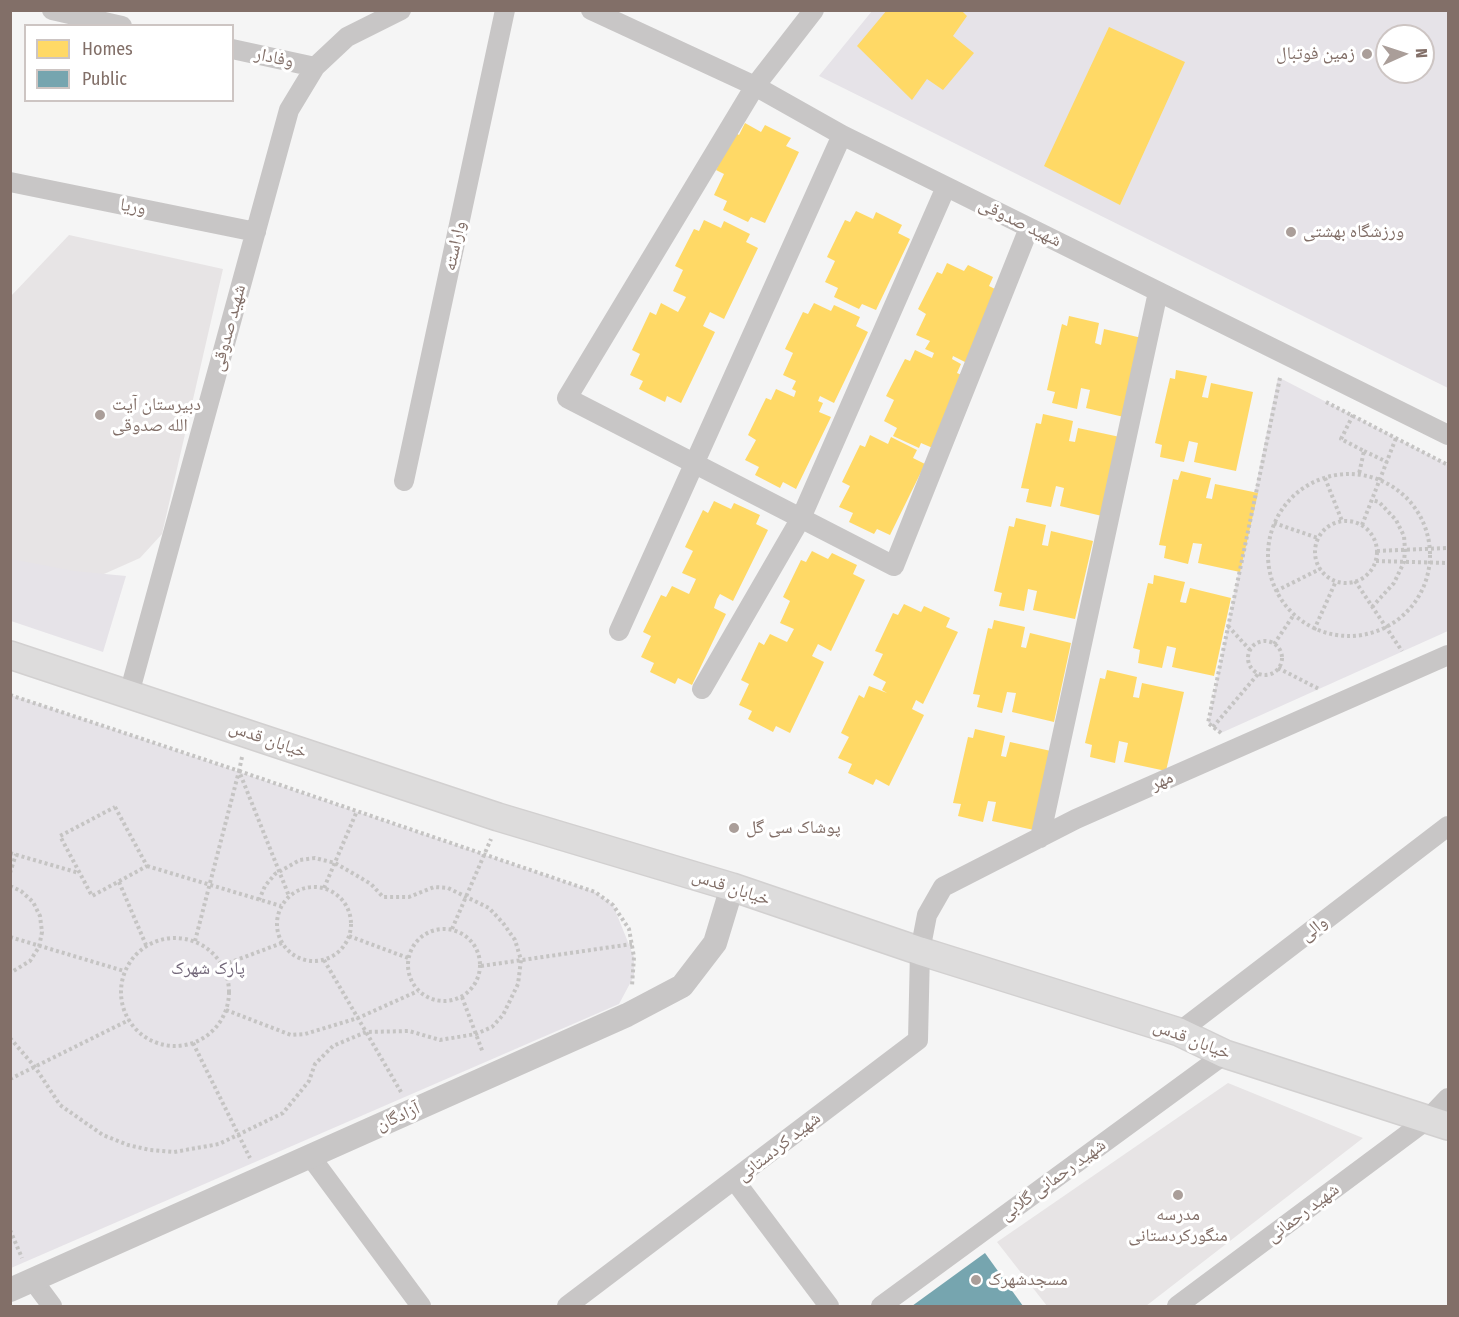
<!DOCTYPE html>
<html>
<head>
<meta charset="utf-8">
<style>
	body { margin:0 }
	#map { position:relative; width:1459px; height:1317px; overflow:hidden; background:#f5f5f5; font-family:"Fira Sans Condensed",sans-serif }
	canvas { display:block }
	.frame { position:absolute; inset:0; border:12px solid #826f68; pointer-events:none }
	.legend { position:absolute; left:24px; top:24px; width:210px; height:78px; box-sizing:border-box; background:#fff; border:2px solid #cdc5c3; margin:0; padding:8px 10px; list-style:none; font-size:18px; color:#826f68 }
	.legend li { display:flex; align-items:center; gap:12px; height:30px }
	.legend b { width:30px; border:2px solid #cdc5c3 }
	.north { position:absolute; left:1375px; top:24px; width:60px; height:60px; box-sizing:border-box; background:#fff; border:2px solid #cdc5c3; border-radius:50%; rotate:87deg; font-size:16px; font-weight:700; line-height:24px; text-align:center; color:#826f68 }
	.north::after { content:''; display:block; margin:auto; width:21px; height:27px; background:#aa9e99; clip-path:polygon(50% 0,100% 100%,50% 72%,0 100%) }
</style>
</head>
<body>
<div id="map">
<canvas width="1459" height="1317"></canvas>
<div class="frame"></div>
<ul class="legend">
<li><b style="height:16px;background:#ffd966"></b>Homes</li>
<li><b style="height:16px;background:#76a5af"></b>Public</li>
</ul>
<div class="north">N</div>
</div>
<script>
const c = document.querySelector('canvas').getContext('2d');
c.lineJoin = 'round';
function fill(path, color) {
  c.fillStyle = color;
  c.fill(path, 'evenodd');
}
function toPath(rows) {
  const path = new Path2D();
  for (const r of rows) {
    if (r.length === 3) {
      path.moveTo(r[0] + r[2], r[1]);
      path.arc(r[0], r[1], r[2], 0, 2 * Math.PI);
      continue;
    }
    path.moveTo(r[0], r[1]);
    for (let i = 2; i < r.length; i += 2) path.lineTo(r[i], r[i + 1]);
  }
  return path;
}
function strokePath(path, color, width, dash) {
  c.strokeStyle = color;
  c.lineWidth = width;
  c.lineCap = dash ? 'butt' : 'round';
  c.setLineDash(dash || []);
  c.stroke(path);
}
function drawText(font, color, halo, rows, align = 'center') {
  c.font = font + ' "Fira Sans Condensed","Noto Naskh Arabic",sans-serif';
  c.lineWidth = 6;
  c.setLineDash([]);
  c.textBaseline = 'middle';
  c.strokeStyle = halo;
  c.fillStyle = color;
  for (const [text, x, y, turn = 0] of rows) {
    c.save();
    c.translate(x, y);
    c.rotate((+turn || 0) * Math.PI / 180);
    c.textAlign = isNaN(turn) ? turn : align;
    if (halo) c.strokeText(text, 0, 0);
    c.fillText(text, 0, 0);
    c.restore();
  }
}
const built = toPath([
	[69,235,223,269,162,534,140,558,104,574,72,576,11,561,11,296],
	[1228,1083,1363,1138,1146,1306,1047,1306,997,1242]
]);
const green = toPath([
	[872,11,1448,11,1448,388,819,76],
	[1387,36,1423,36,1423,72,1387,72],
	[1278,377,1448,465,1448,631,1221,733,1208,723],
	[11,559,74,571,126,576,103,652,11,621],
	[11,695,595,892,613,905,634,957,634,976,619,1004,11,1268]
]);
const homes = toPath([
	[887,10,961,10,967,16,953,36,974,53,943,90,927,79,912,100,857,46],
	[1109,27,1185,62,1120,205,1044,166],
	[745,123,761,132,765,125,791,138,786,146,799,152,765,223,751,217,748,222,723,210,727,201,714,195,724,174,716,170,734,132,739,135],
	[856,211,873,219,876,212,902,225,898,233,910,239,876,310,862,304,859,309,834,297,838,288,825,282,835,261,827,257,845,220,850,222],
	[704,220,721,228,724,221,750,234,746,242,758,248,724,319,710,312,703,326,715,332,681,403,667,396,665,402,639,389,643,381,630,375,640,354,632,350,650,312,656,315,661,303,678,312,682,305,686,297,673,291,683,270,675,266,694,229,699,231],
	[947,263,964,271,968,265,993,277,989,286,1001,292,967,363,953,356,952,359,961,364,957,373,969,378,935,449,921,443,919,448,893,436,897,428,884,421,894,400,886,396,905,359,910,361,915,350,932,358,934,353,925,349,930,341,916,335,926,314,918,309,937,272,942,274],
	[814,303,831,311,834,305,860,317,856,326,868,332,834,403,820,396,818,401,823,403,819,412,831,417,796,489,783,482,780,488,755,475,759,467,745,460,756,440,748,435,766,398,771,400,776,389,794,397,796,391,792,389,796,381,783,375,793,353,785,349,803,312,808,314],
	[1069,316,1099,323,1095,343,1101,345,1104,329,1146,339,1128,418,1086,408,1090,390,1081,388,1077,409,1052,403,1055,392,1047,390,1062,324,1067,326],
	[1176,370,1207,376,1202,397,1208,398,1211,383,1253,392,1236,471,1194,462,1198,443,1189,441,1184,462,1160,457,1162,445,1155,443,1170,378,1175,379],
	[1043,414,1073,421,1069,441,1075,442,1078,428,1120,437,1102,516,1060,506,1064,488,1056,486,1051,507,1026,502,1029,489,1021,488,1036,423,1041,424],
	[870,435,888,444,891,437,917,450,913,458,925,464,890,535,877,529,874,534,849,522,853,513,839,507,850,486,842,482,860,445,865,447],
	[1181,471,1211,478,1206,498,1212,499,1215,484,1258,493,1240,572,1198,563,1202,544,1193,543,1188,564,1164,558,1166,546,1159,545,1173,479,1178,480],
	[714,501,731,509,734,503,760,515,756,524,768,530,733,601,720,594,717,599,714,608,726,614,692,685,678,678,675,684,650,672,654,663,641,657,651,636,643,632,661,595,666,597,672,586,689,594,696,579,682,573,693,551,685,547,703,510,708,513],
	[1016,518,1046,525,1042,545,1048,546,1051,531,1093,541,1075,619,1033,610,1037,591,1028,589,1024,611,999,606,1002,593,994,591,1009,526,1014,527],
	[812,551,828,559,832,553,857,565,853,574,865,580,831,651,818,644,812,656,824,662,790,733,776,726,773,732,748,719,752,711,739,705,749,684,741,680,759,642,764,645,770,634,787,642,794,629,780,623,790,601,783,597,801,560,806,562],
	[1154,575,1185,582,1180,602,1186,603,1190,588,1231,598,1214,676,1172,667,1176,648,1167,646,1162,668,1138,663,1140,650,1133,648,1148,583,1153,584],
	[904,604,921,612,924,606,950,618,946,627,958,632,923,704,916,700,912,709,924,715,889,786,876,779,873,785,848,773,852,764,838,758,849,737,841,733,859,695,864,698,869,686,887,693,882,690,886,682,873,675,883,654,875,651,893,613,898,615],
	[994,620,1025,627,1021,647,1026,648,1030,633,1071,643,1054,722,1012,712,1016,693,1007,692,1002,713,977,707,980,695,973,694,988,628,992,629],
	[1107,670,1137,677,1133,697,1139,698,1142,683,1184,692,1166,771,1124,762,1128,743,1119,741,1115,763,1090,757,1092,745,1085,743,1100,678,1105,679],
	[975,729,1005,736,1001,756,1006,757,1010,742,1051,751,1034,830,992,821,996,802,988,801,983,822,958,816,961,804,953,803,968,737,973,738]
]);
const public = toPath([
	[985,1253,1023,1306,912,1306]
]);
const path = toPath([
	[1326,402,1448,465],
	[1353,415,1341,439,1364,451,1359,474],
	[1364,451,1387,462],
	[1349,555,81],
	[1325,478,1342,521],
	[1346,552,31],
	[1274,523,1318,538],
	[1362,525,1396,438],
	[1377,551,1448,548],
	[1376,561,1448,563],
	[1355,581,1402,651],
	[1276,591,1320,569],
	[1372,607,1394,583,1404,562,1405,550,1404,536,1396,520,1379,502,1372,500],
	[1228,626,1250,650],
	[1314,630,1336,581],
	[1265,658,17],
	[1274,644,1293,616],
	[1278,668,1319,689],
	[10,695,239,771,195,941],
	[1213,727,1258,674],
	[1221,733,1208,723,1280,378],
	[242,757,239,771,289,896],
	[239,771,595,892,613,905,629,929,634,957,632,986],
	[115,807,147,866,92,896,60,836,115,807],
	[10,853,79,873],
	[147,866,281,906],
	[10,873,16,854],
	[119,882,146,945],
	[10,886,21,891,33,902,40,916,42,932,39,947,30,961,10,973],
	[314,924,37],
	[324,888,357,811],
	[444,965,36],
	[452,929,491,839],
	[349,936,408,958],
	[10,937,124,971],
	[175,992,54],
	[324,960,401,1092],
	[223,965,282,943],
	[481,966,632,944],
	[462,997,483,1053],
	[226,1010,291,1035,305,1034,358,1018,418,991],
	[10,1038,35,1067,60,1105,80,1119,103,1135,128,1145,150,1150,174,1152,219,1144,283,1113,309,1081,315,1064,333,1046,366,1032,409,1031,440,1040,476,1034,492,1027,503,1015,518,984,521,960,515,940,503,923,489,908,448,888,434,887,409,897,383,897,371,884,335,863,315,858,300,860,275,874,265,886,259,900],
	[193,1043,250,1158],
	[10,1079,129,1020],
	[10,1230,22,1258]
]);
const minor = toPath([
	[52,10,122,26],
	[591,10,755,86,842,135,1448,435],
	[814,10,755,86,567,398,894,566,1029,228],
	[232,49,315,67],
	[10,182,256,232],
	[404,481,505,10],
	[619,631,842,135],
	[702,689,801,518,946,187],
	[129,694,289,110,315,67,347,37,401,10],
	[1040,838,1158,292],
	[1179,1032,1448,826],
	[310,1156,421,1306],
	[735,1181,829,1306],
	[32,1279,52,1306],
	[567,1306,918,1040,920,951,927,915,943,887,1076,819,1448,655],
	[881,1306,1225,1054],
	[1177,1306,1428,1119,1448,1098]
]);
const tertiary = toPath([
	[10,1290,627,1015,682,986,715,943,732,887]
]);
const secondary = toPath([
	[10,655,498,817,732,887,920,951,1179,1032,1225,1054,1448,1126]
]);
const markers = [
	[1367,54,6,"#aa9e99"],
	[1291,232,6,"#aa9e99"],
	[100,415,6,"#aa9e99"],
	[734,828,6,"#aa9e99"],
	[1178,1195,6,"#aa9e99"],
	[976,1280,6,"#aa9e99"]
];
const poiNames = [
	["زمین فوتبال",1355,54,"right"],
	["ورزشگاه بهشتی",1303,232],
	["دبیرستان آیت",112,405],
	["الله صدوقی",112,426],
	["پوشاک سی گل",746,828],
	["مدرسه",1178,1215,"center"],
	["منگورکردستانی",1178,1236,"center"],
	["مسجدشهرک",988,1280]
];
const streetNames = [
	["وفادار",274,58,12],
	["وریا",133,207,11],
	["شهید صدوقی",1020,223,26],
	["واراسته",455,246,-78],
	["شهید صدوقی",229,328,-75],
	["خیابان قدس",268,740,19],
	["مهر",1162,781,-24],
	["خیابان قدس",731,888,18],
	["والی",1314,929,-38],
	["خیابان قدس",1192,1040,21],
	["آزادگان",398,1117,-24],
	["شهید کردستانی",779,1147,-38],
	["شهید رحمانی گلابی",1053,1180,-36],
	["شهید رحمانی",1303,1213,-37]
];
const parkNames = [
	["پارک شهرک",208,969]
];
fill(built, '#e7e4e5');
fill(green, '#e6e3e8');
fill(homes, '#ffd966');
fill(public, '#76a5af');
strokePath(secondary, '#d2d0d0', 30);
strokePath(path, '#c5c4c3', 4, [3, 3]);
strokePath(minor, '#c8c6c6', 20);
strokePath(tertiary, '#c8c6c6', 24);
strokePath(secondary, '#dddcdc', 27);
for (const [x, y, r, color] of markers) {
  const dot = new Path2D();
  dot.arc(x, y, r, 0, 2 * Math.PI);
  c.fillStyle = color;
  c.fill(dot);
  strokePath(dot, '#fff', 2);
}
drawText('18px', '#826f68', '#fff', poiNames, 'left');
drawText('18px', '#826f68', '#fff', streetNames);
drawText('18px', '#726779', '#fff', parkNames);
</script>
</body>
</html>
